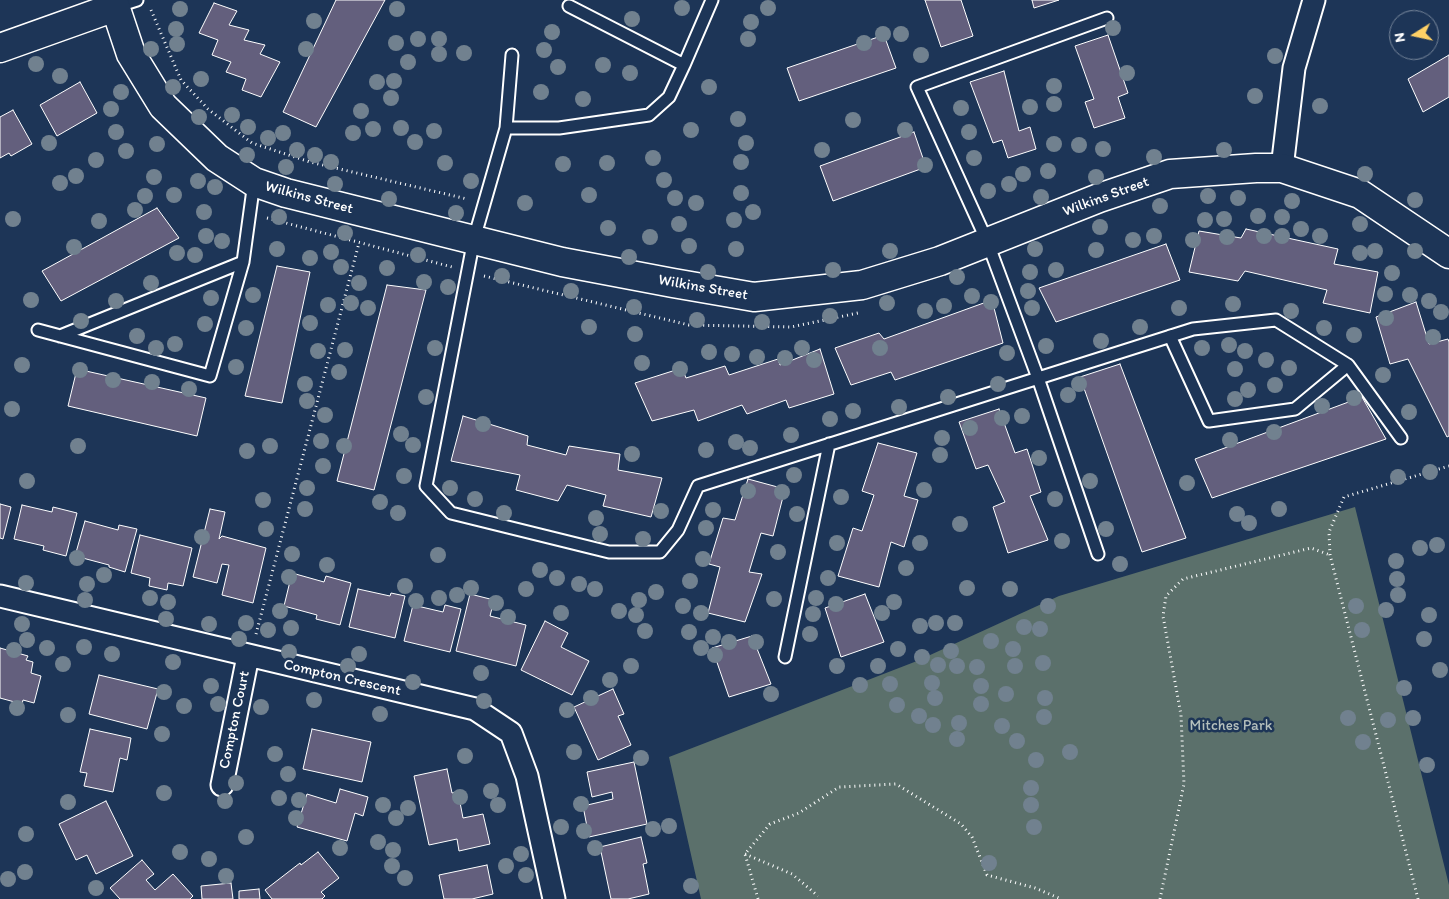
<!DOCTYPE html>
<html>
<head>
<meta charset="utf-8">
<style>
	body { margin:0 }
	#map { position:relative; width:1449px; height:899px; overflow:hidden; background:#1d3557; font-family:Itim,sans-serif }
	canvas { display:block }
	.north { position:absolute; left:1389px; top:10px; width:50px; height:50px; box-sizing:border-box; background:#1d3557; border:1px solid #77869a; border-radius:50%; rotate:260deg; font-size:14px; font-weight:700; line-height:20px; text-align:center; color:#fff }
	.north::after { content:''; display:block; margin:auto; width:18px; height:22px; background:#ffd166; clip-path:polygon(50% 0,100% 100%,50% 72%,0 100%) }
</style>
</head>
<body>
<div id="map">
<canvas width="1449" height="899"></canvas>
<div class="north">N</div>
</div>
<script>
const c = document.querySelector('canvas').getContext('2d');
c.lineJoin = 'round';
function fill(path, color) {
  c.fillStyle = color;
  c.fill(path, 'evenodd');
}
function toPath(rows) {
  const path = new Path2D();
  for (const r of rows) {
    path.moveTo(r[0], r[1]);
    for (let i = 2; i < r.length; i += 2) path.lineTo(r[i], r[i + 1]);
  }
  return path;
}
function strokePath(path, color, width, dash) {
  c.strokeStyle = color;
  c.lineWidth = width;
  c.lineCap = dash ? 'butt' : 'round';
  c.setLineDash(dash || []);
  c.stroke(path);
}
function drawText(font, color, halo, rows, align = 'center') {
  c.font = font + ' Itim,sans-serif';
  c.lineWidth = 5;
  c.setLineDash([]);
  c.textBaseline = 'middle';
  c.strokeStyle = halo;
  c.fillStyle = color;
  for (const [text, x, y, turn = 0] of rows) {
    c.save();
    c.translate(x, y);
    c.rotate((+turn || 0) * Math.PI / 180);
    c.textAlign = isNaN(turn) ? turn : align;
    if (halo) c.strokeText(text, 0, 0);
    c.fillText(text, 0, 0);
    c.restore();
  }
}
const green = toPath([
	[1355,507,1449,885,1449,899,701,899,669,757,917,661,1059,596]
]);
const building = toPath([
	[336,0,385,0,316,127,283,112,336,0],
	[925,0,961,0,973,36,941,47,925,0],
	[1032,0,1059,0,1034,8,1032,0],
	[214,3,237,11,229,25,249,30,244,40,265,45,260,54,280,62,261,97,242,90,246,79,226,72,231,62,212,55,218,40,199,33,214,3],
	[884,35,896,68,799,101,787,68,884,35],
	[1108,35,1128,93,1118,97,1125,118,1094,128,1085,102,1094,99,1075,46,1108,35],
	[1449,55,1449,97,1423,112,1408,79,1449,55],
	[1004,71,1019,131,1030,127,1036,149,1008,158,1002,140,993,143,970,82,1004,71],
	[80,82,97,113,57,136,40,105,80,82],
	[13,110,32,144,11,156,9,153,0,158,0,117,13,110],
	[914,132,926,167,833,201,820,166,914,132],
	[157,208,179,238,61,301,42,271,157,208],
	[1246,229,1338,249,1334,264,1378,272,1370,313,1323,303,1327,290,1245,271,1238,281,1189,272,1199,231,1241,238,1246,229],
	[1166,244,1180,280,1056,322,1039,288,1166,244],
	[277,266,310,272,282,403,245,396,277,266],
	[387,285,426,290,374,490,337,481,387,285],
	[992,300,1003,343,895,380,891,372,851,385,835,348,879,333,884,339,992,300],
	[1416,302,1429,344,1448,339,1449,342,1449,436,1447,437,1408,359,1390,364,1376,317,1416,302],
	[820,349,834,394,789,408,786,400,747,414,742,405,698,421,694,410,652,421,635,383,682,368,686,378,725,366,729,375,778,359,780,365,820,349],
	[1120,364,1186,538,1142,552,1080,377,1120,364],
	[77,369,206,398,197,436,68,406,77,369],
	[1362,397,1386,439,1212,498,1195,459,1362,397],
	[999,409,1015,453,1027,449,1041,492,1030,496,1048,540,1008,553,993,507,1005,502,988,465,976,469,959,422,999,409],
	[463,416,528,436,527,445,566,455,569,446,620,454,618,470,662,478,651,517,603,506,606,495,567,485,558,501,516,490,520,475,451,461,463,416],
	[878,443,917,453,904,496,918,500,904,547,891,542,879,587,838,576,853,528,862,531,874,495,862,491,878,443],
	[748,479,785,489,773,536,761,533,749,572,762,574,745,622,708,613,720,567,709,564,723,518,735,520,748,479],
	[0,504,11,507,3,539,0,538,0,504],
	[22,505,52,512,53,507,77,513,66,556,43,550,44,546,14,539,22,505],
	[210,509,225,512,219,539,222,536,266,548,253,603,222,595,229,565,222,564,217,583,193,577,210,509],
	[85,521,118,530,119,525,137,529,125,572,109,567,109,565,75,556,85,521],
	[140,535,192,548,183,586,168,583,167,590,149,586,150,578,131,573,140,535],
	[292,573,324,582,326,576,351,583,340,625,316,619,317,615,284,606,292,573],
	[358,589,390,596,391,593,405,596,395,638,349,627,358,589],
	[470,594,494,600,490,616,526,625,516,666,456,651,470,594],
	[865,594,884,642,841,657,825,608,865,594],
	[413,605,443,612,445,605,461,609,450,652,404,641,413,605],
	[545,621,568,633,561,647,589,661,572,695,521,670,545,621],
	[752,636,771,684,729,697,712,648,752,636],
	[0,648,28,656,26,660,33,662,31,673,41,676,34,703,23,700,22,704,0,698,0,648],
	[99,675,158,689,147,729,89,714,99,675],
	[613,689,624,714,618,716,631,745,598,760,574,707,613,689],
	[90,729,131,738,127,760,120,758,113,792,84,786,87,773,80,772,90,729],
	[312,729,371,742,362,782,303,769,312,729],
	[634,762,647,824,589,837,583,806,613,799,612,792,592,797,587,772,634,762],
	[447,769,452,793,458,792,463,818,483,814,490,844,459,851,457,839,429,845,414,776,447,769],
	[340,789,368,797,363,816,355,813,347,841,297,827,307,794,336,803,340,789],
	[106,801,133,856,96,874,87,855,76,860,59,824,106,801],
	[641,837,647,863,643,864,649,894,628,899,611,899,600,847,641,837],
	[318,852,339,878,321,892,325,896,322,899,272,899,265,890,300,863,301,865,318,852],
	[142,860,154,874,146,880,155,890,173,874,193,896,190,899,120,899,110,888,142,860],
	[487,865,493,894,472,899,444,899,439,875,487,865],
	[231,883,233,899,202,899,201,886,231,883],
	[259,889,260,899,239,899,239,891,259,889]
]);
const path = toPath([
	[151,10,181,80,208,109,252,143,310,162,467,199],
	[267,218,452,267],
	[484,276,689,325,791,327,858,313],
	[256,634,359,243],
	[745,854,792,874,818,896],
	[758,899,745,854,770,824,799,813,839,787,896,784,961,824,972,837,987,875,1035,888,1061,899],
	[1160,899,1184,784,1181,715,1163,616,1166,596,1183,579,1311,548,1330,555],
	[1418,899,1330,555,1329,532,1344,497,1449,466]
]);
const service = toPath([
	[115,7,137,0],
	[512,55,506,128,474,239,426,486,451,513,609,552,660,552,678,530,698,486,1193,329,1276,320,1348,365,1401,438],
	[684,65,712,0],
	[506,128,559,128,649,115,669,97,684,65,569,6],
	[38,330,210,376,243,262,254,182],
	[60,336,243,262],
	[1170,336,1209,421,1295,409,1348,365],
	[1098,554,1038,378,987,241,917,87,1107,18],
	[785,657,829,444]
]);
const minor = toPath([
	[1282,168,1294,68,1314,0],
	[0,596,475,709,511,733,527,776,554,899],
	[222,785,248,656]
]);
const tertiary = toPath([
	[113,0,131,54,163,106,217,158,254,182,286,193,562,262,673,283,754,297,862,285,940,261,1099,198,1170,174,1256,168,1282,168,1360,194,1449,254],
	[0,48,115,7]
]);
const trees = [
	[682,8],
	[768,8],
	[180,9],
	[397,9],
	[632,19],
	[314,21],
	[751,22],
	[1113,28],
	[176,29],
	[552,32],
	[883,34],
	[901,34],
	[418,39],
	[439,39],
	[748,39],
	[396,43],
	[864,43],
	[177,44],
	[151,49],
	[306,49],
	[544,50],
	[464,53],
	[439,54],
	[921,55],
	[1275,56],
	[408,62],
	[36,64],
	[603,65],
	[558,67],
	[630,73],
	[1127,73],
	[60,76],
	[201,79],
	[394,81],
	[377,82],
	[1054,86],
	[173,87],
	[709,87],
	[121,92],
	[541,92],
	[1255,96],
	[391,98],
	[583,99],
	[1054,104],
	[1320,106],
	[1030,107],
	[961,108],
	[111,109],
	[361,111],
	[232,115],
	[199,117],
	[738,119],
	[853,120],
	[248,127],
	[401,128],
	[373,129],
	[691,130],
	[905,130],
	[434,131],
	[116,132],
	[969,132],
	[283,133],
	[353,133],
	[268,138],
	[415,142],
	[49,143],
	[746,143],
	[157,144],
	[1054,144],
	[1079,145],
	[1103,149],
	[297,150],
	[822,150],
	[1224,150],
	[126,151],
	[247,155],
	[315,155],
	[1154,157],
	[653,158],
	[974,158],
	[96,160],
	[331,162],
	[741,162],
	[445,163],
	[607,163],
	[563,164],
	[925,165],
	[286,167],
	[1048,171],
	[1023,174],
	[1365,174],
	[76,176],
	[154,177],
	[1096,177],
	[664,180],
	[198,181],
	[471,181],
	[60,183],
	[335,184],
	[1009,184],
	[215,187],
	[988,191],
	[741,193],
	[174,195],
	[589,195],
	[145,196],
	[1208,196],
	[1041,197],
	[675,198],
	[1238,198],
	[389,199],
	[1415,200],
	[1292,201],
	[525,203],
	[696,203],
	[1160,206],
	[135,210],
	[204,212],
	[753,212],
	[456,213],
	[1258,216],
	[279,217],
	[1282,217],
	[13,219],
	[1224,219],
	[734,220],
	[1205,220],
	[99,221],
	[679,224],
	[1360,224],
	[1100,227],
	[608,228],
	[1301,229],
	[345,233],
	[206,236],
	[1154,236],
	[1264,236],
	[1282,236],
	[1320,236],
	[650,237],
	[1227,237],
	[1133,240],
	[1193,240],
	[222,241],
	[689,246],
	[74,247],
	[277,249],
	[736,249],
	[1035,249],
	[1096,250],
	[890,251],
	[1375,251],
	[1415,251],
	[331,252],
	[177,253],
	[1360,253],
	[195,255],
	[418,255],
	[629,257],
	[310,258],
	[341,267],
	[387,268],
	[833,270],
	[1056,270],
	[708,272],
	[1030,272],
	[1392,273],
	[502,276],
	[957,277],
	[424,282],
	[151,283],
	[359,283],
	[448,287],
	[571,291],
	[1028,291],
	[1385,294],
	[253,295],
	[1410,295],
	[972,296],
	[211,298],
	[31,300],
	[116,301],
	[1429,301],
	[991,302],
	[351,303],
	[887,303],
	[1233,304],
	[328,305],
	[944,306],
	[634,307],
	[368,308],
	[1032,308],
	[1179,308],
	[925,311],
	[1291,311],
	[1441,312],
	[830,316],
	[1386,318],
	[697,320],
	[81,321],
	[762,322],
	[310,323],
	[205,324],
	[589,327],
	[1140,327],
	[246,328],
	[1324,328],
	[635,334],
	[1354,335],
	[137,336],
	[1433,337],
	[1101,341],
	[175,344],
	[1229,345],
	[1046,346],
	[156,348],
	[435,348],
	[802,348],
	[880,348],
	[1202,348],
	[345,350],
	[318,351],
	[1245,351],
	[709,352],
	[1007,353],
	[732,354],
	[757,357],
	[785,358],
	[814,360],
	[1266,360],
	[642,363],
	[22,365],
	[236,367],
	[1289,368],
	[680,369],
	[1235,369],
	[80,370],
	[339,372],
	[1383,375],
	[113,380],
	[152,382],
	[305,384],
	[998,384],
	[1079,384],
	[1275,385],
	[189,389],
	[1248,390],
	[1068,395],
	[426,397],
	[948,397],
	[1354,398],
	[1235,399],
	[307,401],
	[1322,406],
	[899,407],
	[12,409],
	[853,411],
	[1409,412],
	[325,415],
	[1022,416],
	[1002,418],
	[830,419],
	[483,424],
	[970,428],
	[1274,432],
	[401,434],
	[791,435],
	[942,438],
	[1230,440],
	[321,441],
	[736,442],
	[413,445],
	[78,446],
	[270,446],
	[344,446],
	[750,448],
	[706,450],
	[247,451],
	[632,454],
	[940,455],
	[1039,458],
	[323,466],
	[1430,472],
	[794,475],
	[404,476],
	[1398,477],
	[27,481],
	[1090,481],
	[1187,483],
	[307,488],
	[450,488],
	[924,490],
	[748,491],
	[782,492],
	[841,497],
	[475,499],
	[1055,499],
	[263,500],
	[380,502],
	[305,509],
	[1279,509],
	[713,510],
	[661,511],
	[398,513],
	[504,513],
	[797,514],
	[1237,514],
	[596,518],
	[1249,523],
	[960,524],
	[706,528],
	[266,529],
	[1106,529],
	[600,534],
	[202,537],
	[643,539],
	[1062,541],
	[837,543],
	[920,543],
	[1437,545],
	[1420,548],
	[778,552],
	[292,554],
	[438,555],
	[77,558],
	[703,559],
	[1396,561],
	[1120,564],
	[327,565],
	[906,568],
	[540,570],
	[104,575],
	[289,577],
	[557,578],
	[828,578],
	[1397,579],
	[690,581],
	[26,583],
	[87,584],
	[579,584],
	[405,586],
	[471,588],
	[967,588],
	[526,589],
	[595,589],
	[1010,589],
	[656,592],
	[457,595],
	[1398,595],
	[150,598],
	[439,598],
	[816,598],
	[774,599],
	[85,600],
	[639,600],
	[416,601],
	[168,602],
	[894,602],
	[496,603],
	[836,604],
	[683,606],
	[1048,606],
	[1356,606],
	[1386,610],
	[280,611],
	[619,611],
	[561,613],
	[701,613],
	[882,613],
	[813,614],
	[636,615],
	[1429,615],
	[508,617],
	[166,619],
	[246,623],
	[936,623],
	[955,623],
	[22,624],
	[209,624],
	[920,626],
	[1024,627],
	[291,628],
	[1040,629],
	[268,630],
	[1362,630],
	[645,631],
	[689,632],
	[810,634],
	[713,637],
	[239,639],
	[1424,639],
	[27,640],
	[991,641],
	[729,642],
	[756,642],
	[84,647],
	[47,648],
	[701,648],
	[898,649],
	[1013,649],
	[14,650],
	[951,651],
	[289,652],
	[112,654],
	[359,654],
	[715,655],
	[922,657],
	[173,662],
	[1043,663],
	[63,664],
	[938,665],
	[348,666],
	[631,666],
	[837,666],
	[878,666],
	[957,666],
	[1015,666],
	[977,667],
	[1440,670],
	[481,673],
	[610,680],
	[413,682],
	[932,683],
	[890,684],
	[860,685],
	[211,686],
	[981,686],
	[1404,688],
	[164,692],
	[771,694],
	[1006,694],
	[591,698],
	[935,698],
	[1045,698],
	[314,700],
	[484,701],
	[218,704],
	[981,704],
	[897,705],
	[184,706],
	[261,707],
	[17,708],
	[567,710],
	[380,714],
	[68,715],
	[919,716],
	[1044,717],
	[1348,718],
	[1413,718],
	[1388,720],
	[959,723],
	[933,725],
	[1002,726],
	[162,734],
	[957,739],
	[1017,741],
	[1363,742],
	[574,752],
	[1070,752],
	[275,754],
	[465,756],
	[641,758],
	[1036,760],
	[1427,765],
	[288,774],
	[236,783],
	[1031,788],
	[491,791],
	[164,793],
	[460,797],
	[279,798],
	[299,800],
	[225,801],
	[68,802],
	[581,804],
	[383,805],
	[498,805],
	[1031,805],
	[408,808],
	[296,818],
	[396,818],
	[669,826],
	[561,827],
	[1034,827],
	[653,829],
	[584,831],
	[26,834],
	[246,837],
	[378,842],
	[340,848],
	[595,848],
	[393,850],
	[180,852],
	[521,854],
	[209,859],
	[989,863],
	[392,866],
	[506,866],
	[25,872],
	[526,875],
	[226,876],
	[405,878],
	[8,879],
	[691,886],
	[96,888]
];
const streetNames = [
	["Wilkins Street",1106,197,-20],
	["Wilkins Street",309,198,15],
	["Wilkins Street",703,288,10],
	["Compton Crescent",342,678,13],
	["Compton Court",235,720,-78]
];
const parkNames = [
	["Mitches Park",1231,726]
];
fill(green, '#5b706b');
fill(building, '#635f7d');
strokePath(building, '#fff', 1);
strokePath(service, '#fff', 15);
strokePath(minor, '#fff', 25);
strokePath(tertiary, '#fff', 31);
strokePath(path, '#fff', 3, [1, 4]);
strokePath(service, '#1d3557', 11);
strokePath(minor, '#1d3557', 21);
strokePath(tertiary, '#1d3557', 28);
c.fillStyle = '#71818f';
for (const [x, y] of trees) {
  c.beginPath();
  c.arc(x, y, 8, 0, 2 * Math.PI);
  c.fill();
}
drawText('15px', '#fff', '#1d3557', streetNames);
drawText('15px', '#b5bfbc', '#1d3557', parkNames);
</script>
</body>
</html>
